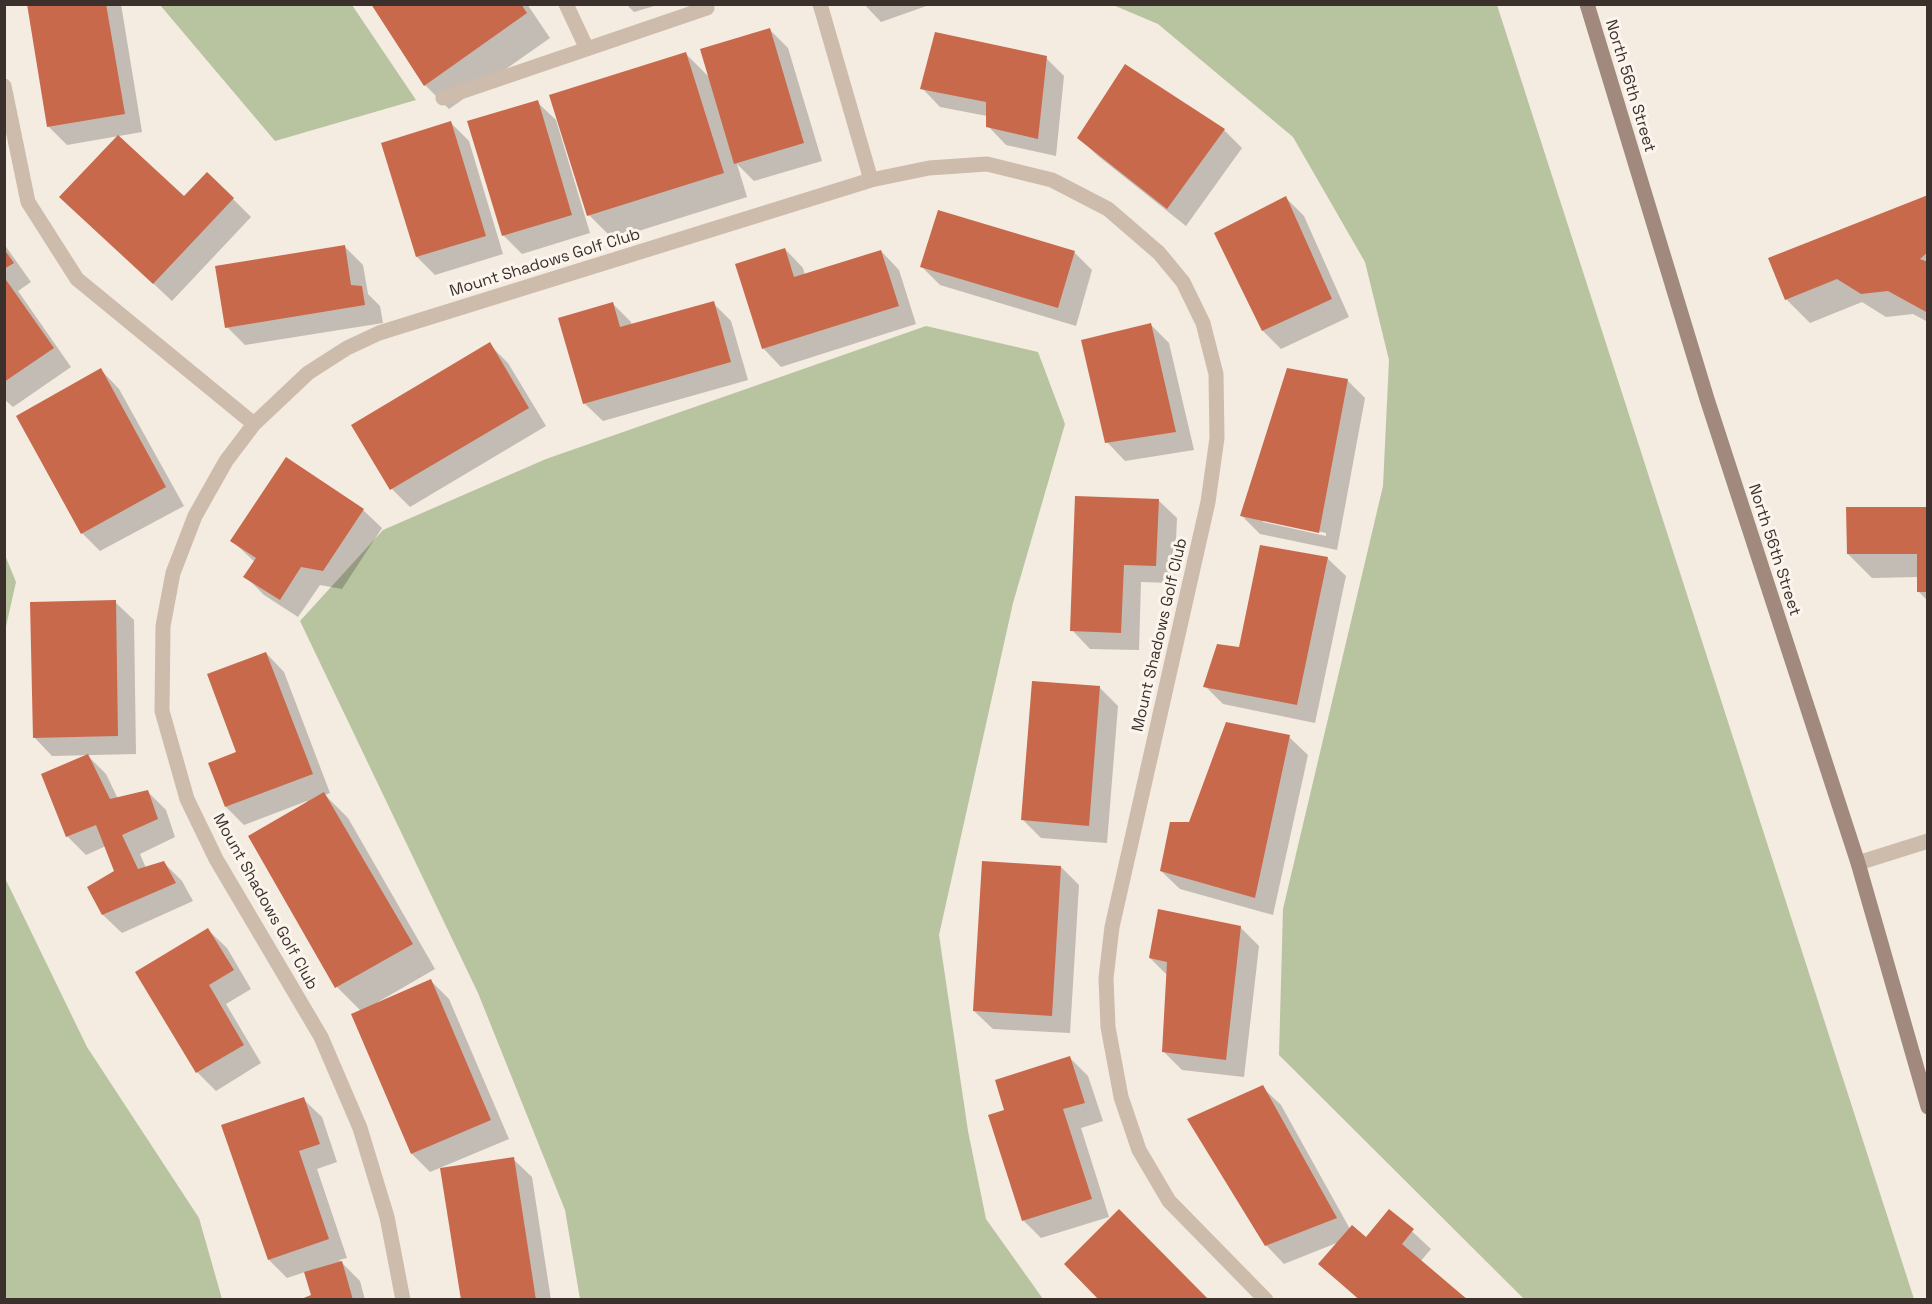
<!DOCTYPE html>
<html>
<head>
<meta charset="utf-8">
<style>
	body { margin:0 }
	#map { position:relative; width:1932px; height:1304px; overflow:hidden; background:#f4ebe1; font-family:"Space Grotesk",sans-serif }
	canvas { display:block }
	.frame { position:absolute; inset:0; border:6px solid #3b302b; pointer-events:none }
</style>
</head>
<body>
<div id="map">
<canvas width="1932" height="1304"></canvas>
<div class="frame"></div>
</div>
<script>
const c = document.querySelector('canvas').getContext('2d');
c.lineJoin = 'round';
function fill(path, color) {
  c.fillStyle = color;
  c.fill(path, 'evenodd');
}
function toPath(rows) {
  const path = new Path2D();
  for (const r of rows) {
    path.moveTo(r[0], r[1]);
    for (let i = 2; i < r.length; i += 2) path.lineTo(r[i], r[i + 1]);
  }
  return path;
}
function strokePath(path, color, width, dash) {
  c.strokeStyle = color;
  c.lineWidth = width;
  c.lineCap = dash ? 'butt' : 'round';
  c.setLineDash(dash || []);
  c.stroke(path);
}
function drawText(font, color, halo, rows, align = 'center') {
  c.font = font + ' "Space Grotesk",sans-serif';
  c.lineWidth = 6;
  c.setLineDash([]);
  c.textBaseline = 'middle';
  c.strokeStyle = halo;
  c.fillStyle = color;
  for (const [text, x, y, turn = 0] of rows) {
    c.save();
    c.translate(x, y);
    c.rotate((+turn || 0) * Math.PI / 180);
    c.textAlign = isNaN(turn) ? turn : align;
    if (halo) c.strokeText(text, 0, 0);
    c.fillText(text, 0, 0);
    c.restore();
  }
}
const green = toPath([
	[160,5,352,5,416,100,275,141],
	[1113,5,1497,5,1914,1299,1524,1299,1279,1055,1283,909,1383,486,1389,360,1365,262,1293,137,1158,24],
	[926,326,1038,352,1065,424,1013,603,939,935,968,1131,986,1219,1043,1299,580,1299,565,1210,478,993,300,621,383,530,546,459],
	[5,555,16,582,5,631,4,555],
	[4,876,87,1047,199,1218,222,1299,5,1299]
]);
const shadow = toPath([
	[28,4,121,4,142,132,67,145,49,127],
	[373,4,527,4,550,38,449,109,425,85],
	[626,4,661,4,634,12],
	[864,4,932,4,881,22],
	[770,30,788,48,822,161,754,181,737,164,747,197,613,239,589,215,685,53,710,78],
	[1046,58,1064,76,1056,156,1006,145,988,126,987,116,940,107,922,88],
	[537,102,556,120,590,233,522,254,503,235],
	[451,123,469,141,503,254,435,275,417,257],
	[1224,130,1242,148,1186,226,1098,156,1079,138],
	[1928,196,1928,322,1913,314,1886,317,1862,302,1810,323,1786,299],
	[1286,198,1304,216,1349,317,1281,349,1263,331],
	[184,199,233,199,251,217,172,301,80,215],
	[4,244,31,282,18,291,71,367,13,407,4,399],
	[345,247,363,265,368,294,380,306,383,323,245,345,227,327],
	[785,249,803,268,805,275,881,251,899,270,916,324,781,367,763,348],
	[1074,252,1092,270,1076,326,940,285,922,267],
	[713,303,731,321,748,380,603,421,584,403,613,304,631,322,632,326],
	[1151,325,1169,343,1194,450,1125,461,1107,442],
	[489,344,508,363,546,426,410,507,392,489],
	[101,370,119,389,184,506,100,551,82,533],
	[1347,380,1365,398,1337,550,1260,534,1242,516],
	[1263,519,1326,533,1326,536,1263,522],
	[286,459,363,510,382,528,342,589,320,585,298,617,264,595,245,576,255,562,232,541],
	[1158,500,1177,518,1174,583,1141,582,1139,650,1090,649,1072,630],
	[1928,508,1928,601,1919,592,1919,577,1872,578,1848,554],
	[1327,558,1346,576,1315,723,1223,704,1205,686],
	[115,602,134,620,136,754,52,756,34,737],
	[266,653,284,672,330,793,325,795,348,818,435,969,378,1002,378,1004,431,981,449,999,509,1139,430,1172,412,1154,361,1011,337,987,250,836,308,803,307,801,244,825,226,807,238,753],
	[1100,688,1118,706,1107,843,1041,838,1023,820],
	[1289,737,1308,755,1273,915,1180,889,1161,871,1190,824],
	[88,756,106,774,118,799,148,792,166,810,175,837,140,854,146,868,164,863,182,881,193,901,122,933,103,915,89,887,116,872,106,846,86,855,67,836],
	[1061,867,1079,885,1070,1033,993,1029,974,1011],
	[1240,927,1259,946,1244,1077,1182,1070,1163,1051,1167,975,1150,958],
	[208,930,227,948,251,989,226,1004,261,1063,216,1091,197,1072,137,972],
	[1070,1058,1088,1076,1103,1121,1081,1128,1109,1217,1041,1238,1023,1220,1006,1111],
	[1262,1087,1281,1105,1350,1229,1366,1239,1390,1211,1431,1249,1420,1262,1466,1300,1359,1300,1320,1264,1339,1242,1284,1264,1266,1245],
	[303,1099,322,1117,337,1162,317,1169,347,1258,339,1260,360,1281,365,1300,302,1300,313,1296,305,1272,287,1278,269,1260],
	[513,1159,532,1177,551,1300,462,1300]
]);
const building = toPath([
	[27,4,106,4,125,114,47,127],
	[371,4,521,4,527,13,424,86],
	[770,28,804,143,734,164,700,49],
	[935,32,1047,56,1038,139,986,127,986,102,920,89],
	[686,52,724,173,587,216,549,95],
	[1125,64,1225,129,1167,209,1077,138],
	[538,100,572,215,502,236,467,121],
	[451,121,486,236,416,257,381,143],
	[118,135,184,196,207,172,234,198,153,284,59,197],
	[1928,195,1928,252,1920,259,1928,262,1928,313,1888,291,1861,294,1837,279,1785,300,1768,258],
	[1286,196,1332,299,1262,331,1214,233],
	[938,210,1075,251,1058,308,920,267],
	[345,245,351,285,362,286,365,305,225,328,215,266],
	[785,248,794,277,881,250,899,306,762,349,735,264],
	[4,249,14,263,4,269],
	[4,277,54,348,4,382],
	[714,301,731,362,583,404,558,318,613,302,620,327],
	[1151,323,1176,432,1105,443,1081,340],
	[490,342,529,408,390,490,351,425],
	[101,368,166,487,81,534,16,416],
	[1287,368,1348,379,1319,533,1240,516],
	[286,457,364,509,323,571,301,567,280,600,243,577,256,558,230,541],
	[1075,496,1159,499,1156,566,1124,565,1121,633,1070,631],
	[1846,507,1928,507,1928,592,1917,592,1917,554,1847,554],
	[1260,545,1328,557,1297,705,1203,687,1217,644,1239,647],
	[116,600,118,736,33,738,30,602],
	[266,652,313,774,225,807,208,763,236,752,207,674],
	[1032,681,1100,686,1089,826,1021,820],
	[1226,722,1290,735,1255,898,1160,871,1170,822,1189,822],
	[88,754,110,799,148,790,158,819,122,835,138,869,164,861,176,883,102,915,87,887,114,871,96,825,66,837,41,774],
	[324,792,413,944,335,988,248,836],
	[982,861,1061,866,1052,1016,973,1011],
	[1158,909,1241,926,1226,1060,1162,1052,1167,962,1149,958],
	[208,928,234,970,209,985,244,1045,196,1073,135,972],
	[431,979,491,1120,411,1154,351,1014],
	[1070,1056,1085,1103,1063,1109,1092,1199,1022,1221,988,1115,1004,1110,995,1080],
	[1263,1085,1337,1218,1265,1246,1187,1119],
	[304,1097,320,1144,299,1151,329,1239,268,1260,221,1125],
	[514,1157,536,1300,461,1300,440,1168],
	[1119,1209,1209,1300,1099,1300,1064,1264],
	[1389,1209,1414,1229,1402,1244,1468,1300,1360,1300,1318,1264,1352,1225,1366,1237],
	[342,1261,353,1300,299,1300,311,1295,304,1272]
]);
const lane = toPath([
	[566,4,587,49],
	[443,98,707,8]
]);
const street = toPath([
	[820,4,871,180],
	[4,86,28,202,77,279,254,424],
	[1858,863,1928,841],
	[403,1300,387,1217,360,1128,321,1037,216,859,187,799,162,711,163,626,173,573,195,516,226,461,254,424,308,373,347,348,379,333,871,180,929,168,987,164,1052,180,1108,209,1159,253,1183,282,1203,323,1216,374,1217,438,1208,502,1112,927,1106,978,1108,1027,1121,1097,1139,1150,1169,1201,1266,1300]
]);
const secondary = toPath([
	[1587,4,1707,399,1858,863,1928,1107]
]);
const streetNames = [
	["North 56th Street",1630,86,73],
	["Mount Shadows Golf Club",545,263,-17],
	["North 56th Street",1774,550,72],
	["Mount Shadows Golf Club",1160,635,-77],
	["Mount Shadows Golf Club",265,902,61]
];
fill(green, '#b8c4a0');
fill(shadow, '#0003');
fill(building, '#c8694b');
strokePath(lane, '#cdbbac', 15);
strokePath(street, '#cdbbac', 15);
strokePath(secondary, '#a18a7d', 15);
drawText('16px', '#3b302b', '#fbf5ee', streetNames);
</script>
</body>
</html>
